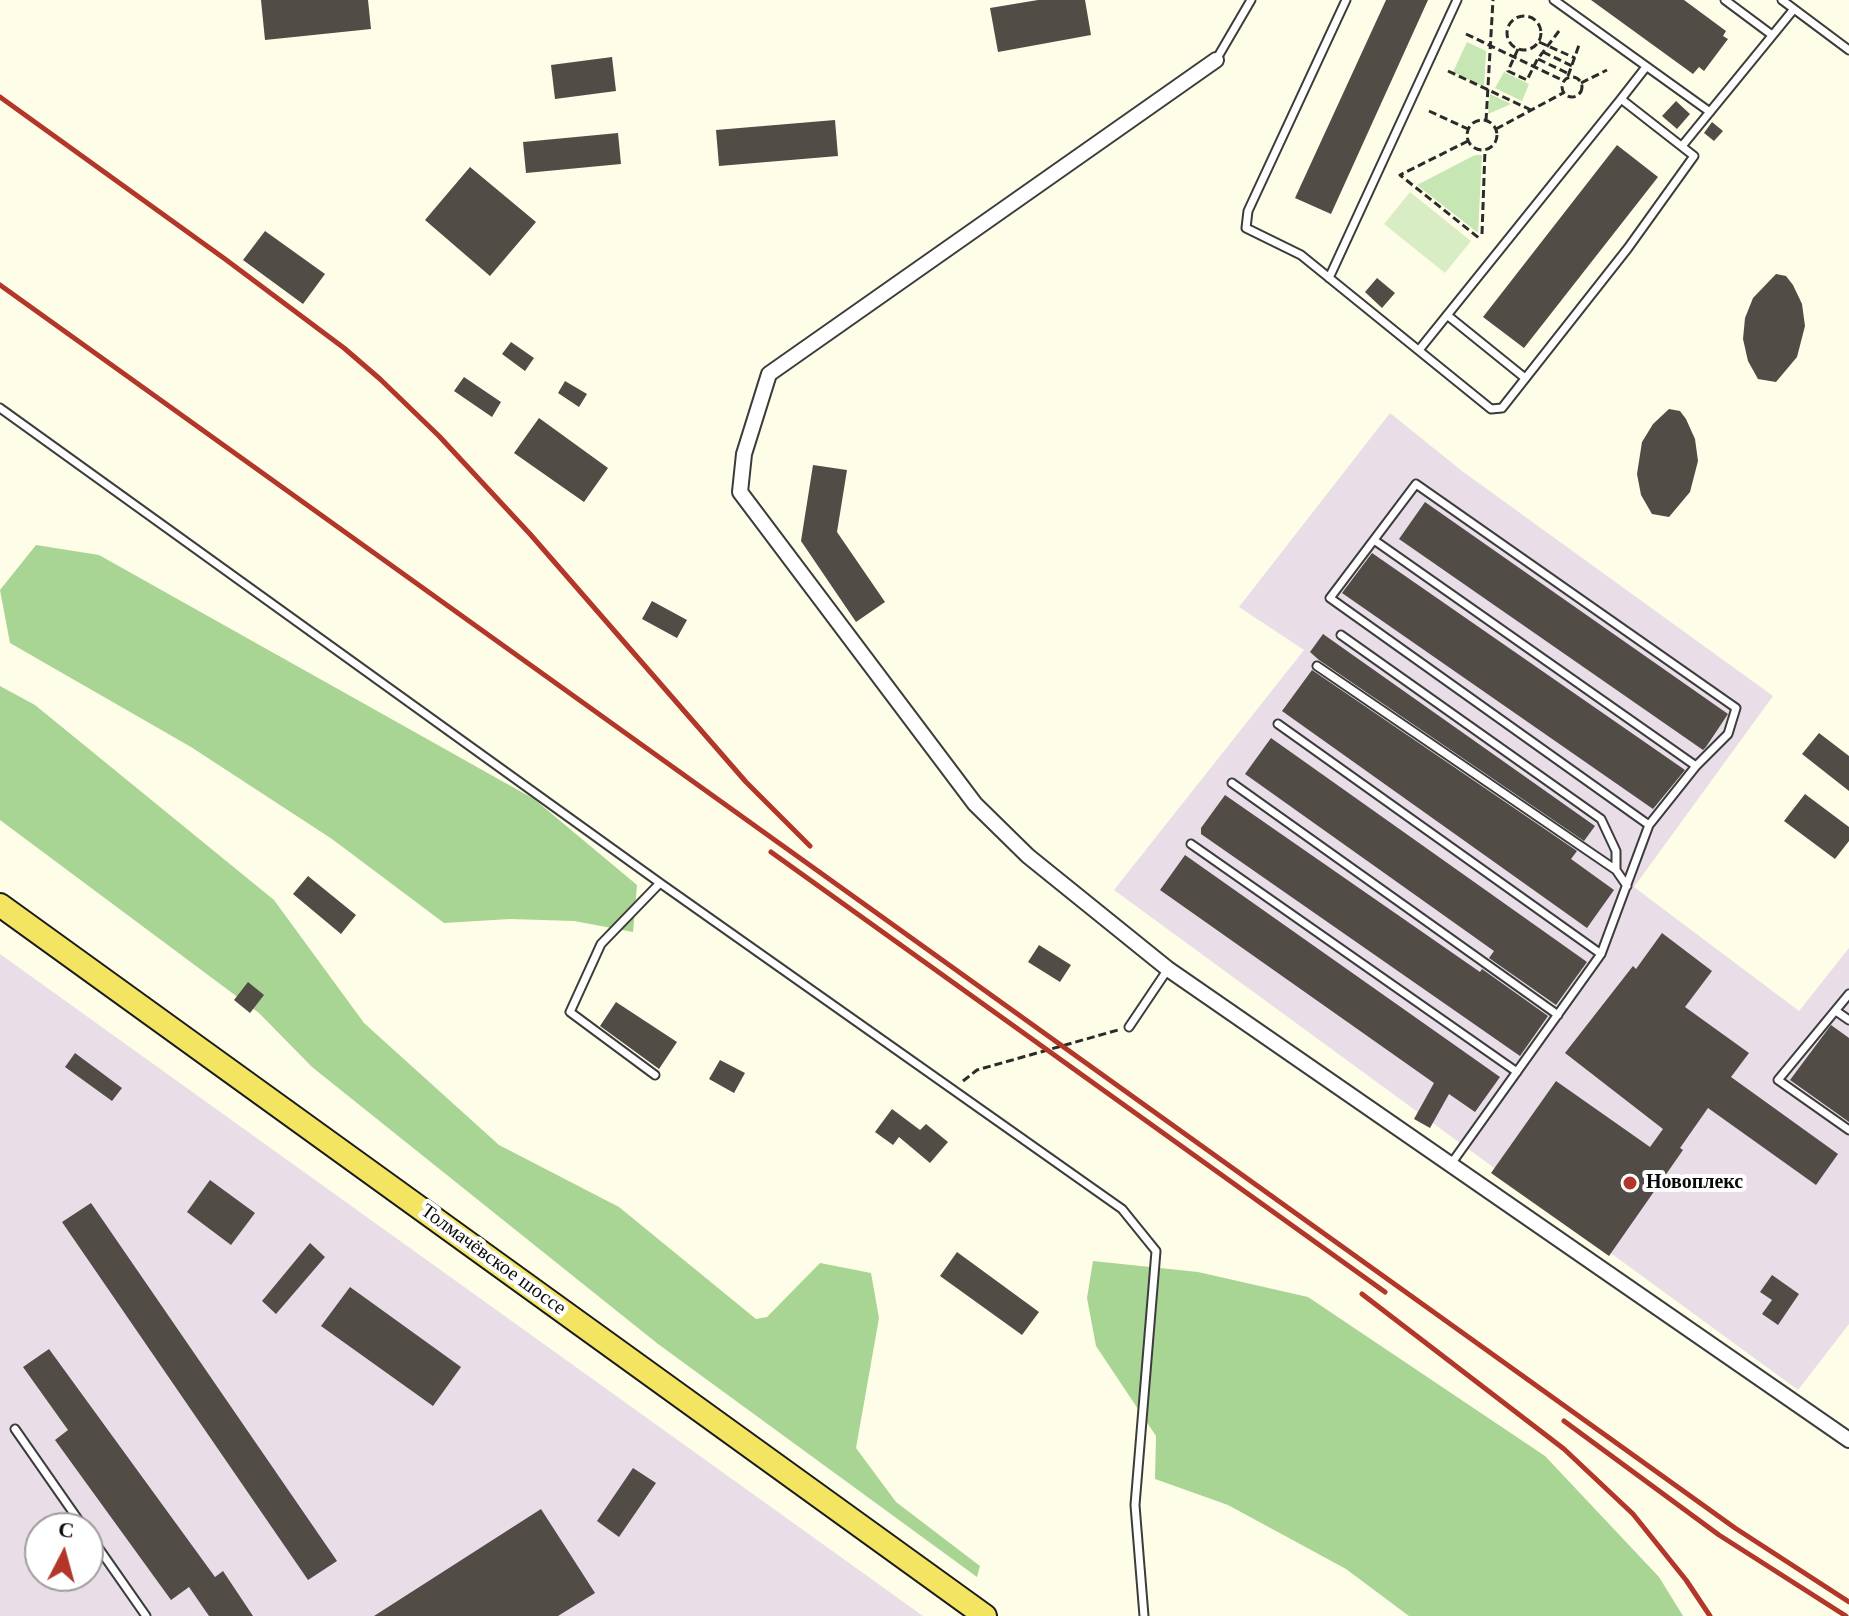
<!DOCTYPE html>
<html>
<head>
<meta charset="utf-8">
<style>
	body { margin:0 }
	#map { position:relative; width:1849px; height:1616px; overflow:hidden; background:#fefde7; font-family:"Times New Roman",serif }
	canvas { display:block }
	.north { position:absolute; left:24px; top:1512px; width:80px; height:80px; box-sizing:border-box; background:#fff; border:2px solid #9d9d9d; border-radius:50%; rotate:6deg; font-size:22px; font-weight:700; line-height:32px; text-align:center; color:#090909 }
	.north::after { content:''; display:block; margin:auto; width:28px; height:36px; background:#b23629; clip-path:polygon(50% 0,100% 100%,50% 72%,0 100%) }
</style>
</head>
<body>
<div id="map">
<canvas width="1849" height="1616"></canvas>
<div class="north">С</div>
</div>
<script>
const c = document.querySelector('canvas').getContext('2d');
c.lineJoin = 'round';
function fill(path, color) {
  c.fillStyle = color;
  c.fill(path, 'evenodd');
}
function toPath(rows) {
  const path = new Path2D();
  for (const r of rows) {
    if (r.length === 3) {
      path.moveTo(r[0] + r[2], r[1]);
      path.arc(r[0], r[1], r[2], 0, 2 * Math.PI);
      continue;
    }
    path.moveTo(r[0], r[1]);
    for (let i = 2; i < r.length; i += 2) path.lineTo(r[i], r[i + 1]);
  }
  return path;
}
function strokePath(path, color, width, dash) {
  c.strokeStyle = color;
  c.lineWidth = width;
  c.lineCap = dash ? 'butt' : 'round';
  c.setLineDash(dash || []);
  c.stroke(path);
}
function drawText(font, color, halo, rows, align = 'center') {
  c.font = font + ' "Times New Roman",serif';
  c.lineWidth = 8;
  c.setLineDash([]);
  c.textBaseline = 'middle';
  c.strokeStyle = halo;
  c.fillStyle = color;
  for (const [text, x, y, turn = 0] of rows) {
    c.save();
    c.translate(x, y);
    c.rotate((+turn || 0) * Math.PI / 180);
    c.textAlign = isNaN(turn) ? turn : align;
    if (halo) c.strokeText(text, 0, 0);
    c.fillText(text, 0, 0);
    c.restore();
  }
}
const industrial = toPath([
	[1390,413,1462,471,1773,696,1634,887,1799,1011,1849,948,1849,1324,1798,1390,1114,890,1304,650,1239,607],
	[0,954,923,1616,0,1616],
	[40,1528,88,1528,88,1576,40,1576]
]);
const green = toPath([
	[1467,42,1486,51,1484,87,1453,72],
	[1504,72,1529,84,1522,101,1495,88],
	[1490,94,1511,104,1488,114],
	[1475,155,1482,155,1478,233,1417,185]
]);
const forest = toPath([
	[36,545,99,555,534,799,637,885,633,932,574,921,510,919,444,923,332,839,191,747,10,643,0,590],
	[0,686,35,705,274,900,364,1023,499,1145,619,1207,756,1319,767,1317,820,1263,871,1273,879,1318,856,1448,896,1502,980,1566,977,1577,658,1344,312,1067,259,1013,0,820],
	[1093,1261,1198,1272,1308,1297,1545,1456,1659,1577,1683,1616,1409,1616,1346,1569,1228,1505,1155,1479,1156,1436,1096,1346,1087,1298]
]);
const pitch = toPath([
	[1410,192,1471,241,1445,273,1384,224]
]);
const building = toPath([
	[261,0,368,0,371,29,265,40],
	[1038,0,1085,0,1091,35,998,52,990,8],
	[1386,0,1428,0,1331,214,1295,198],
	[1591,0,1684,0,1726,31,1723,36,1728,39,1704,71,1699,67,1693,74],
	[612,57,616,91,555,99,551,65],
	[1676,101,1690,114,1677,129,1662,116],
	[835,120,838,156,719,166,716,130],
	[1712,122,1723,131,1714,141,1704,133],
	[618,133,621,164,526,173,523,142],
	[1617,145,1658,177,1524,348,1483,317],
	[470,167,536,222,490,276,425,220],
	[265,231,325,274,303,304,243,260],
	[1776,274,1786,276,1793,285,1802,304,1805,326,1797,357,1776,382,1758,379,1748,361,1743,339,1745,318,1753,298],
	[1377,278,1395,293,1382,308,1365,292],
	[511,342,534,358,525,371,502,354],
	[464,377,501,402,492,417,454,391],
	[565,381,587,394,579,407,558,393],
	[1669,409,1680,411,1686,419,1695,439,1698,461,1690,492,1669,517,1652,514,1641,495,1637,474,1642,442,1653,424],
	[539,418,608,468,584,502,514,453],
	[813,465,847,470,837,532,885,602,856,622,801,541],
	[1425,502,1728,714,1706,747,1703,750,1399,539],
	[1372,553,1685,770,1653,809,1342,593],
	[652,601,687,620,677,638,642,619],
	[1323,634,1595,826,1584,841,1319,660,1310,652],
	[1312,670,1577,851,1571,859,1614,890,1587,928,1282,711],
	[1819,733,1849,756,1849,791,1802,754],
	[1271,738,1587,962,1556,1005,1489,958,1494,951,1245,774],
	[1805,794,1849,827,1849,841,1835,859,1784,821],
	[1225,795,1480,972,1482,969,1548,1016,1520,1056,1201,834,1201,828],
	[1185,855,1500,1077,1475,1112,1449,1094,1430,1128,1414,1119,1434,1083,1160,890],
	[308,876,356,915,341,934,293,894],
	[1662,933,1712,971,1685,1007,1749,1053,1731,1077,1838,1154,1816,1185,1708,1108,1680,1148,1683,1150,1609,1256,1491,1173,1556,1081,1650,1147,1663,1129,1565,1053,1633,966,1636,969],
	[1039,945,1071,965,1060,982,1028,962],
	[248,982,264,995,250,1013,234,1000],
	[616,1002,677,1042,659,1069,600,1026],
	[1831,1025,1849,1038,1849,1122,1790,1080],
	[75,1053,122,1088,112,1101,65,1067],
	[720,1060,745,1073,734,1093,709,1079],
	[892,1109,920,1130,926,1124,948,1142,930,1163,899,1137,893,1145,875,1132],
	[210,1180,255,1213,231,1245,187,1212],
	[91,1203,337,1561,308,1580,62,1222],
	[310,1243,325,1257,276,1314,262,1301],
	[957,1252,1039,1312,1022,1335,940,1276],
	[1772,1275,1799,1294,1778,1325,1762,1314,1772,1300,1760,1292],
	[350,1287,461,1367,433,1406,321,1326],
	[49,1349,215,1577,223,1571,253,1616,209,1616,189,1587,171,1600,55,1440,68,1430,23,1367],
	[633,1468,656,1483,619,1537,597,1521],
	[541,1509,595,1593,558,1616,374,1616]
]);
const path = toPath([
	[1524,33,17],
	[1466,34,1564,81],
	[1539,42,1575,58],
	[1518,49,1508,71,1527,80,1537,60,1559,31],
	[1543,52,1572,66],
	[1538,59,1569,74],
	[1448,71,1531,110],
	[1568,76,1579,45],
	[1572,87,10],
	[1581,83,1607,70],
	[1429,111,1468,129],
	[1482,135,15],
	[1486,121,1493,0],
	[1496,129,1563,93],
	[1468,141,1400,175,1479,238],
	[1482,234,1485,150],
	[963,1081,977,1070,1118,1030]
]);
const service = toPath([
	[1346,0,1248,211,1246,228,1301,255,1491,409,1502,408,1628,248,1694,156,1621,99,1419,350],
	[1554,0,1710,112],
	[1725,0,1772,35],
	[1782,0,1849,50],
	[1216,60,1251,0],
	[1621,99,1646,67],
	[1682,146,1794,9],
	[1329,278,1457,0],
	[1447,315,1525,378],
	[0,408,660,883,1122,1209,1156,1251,1135,1505,1144,1616],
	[1374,540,1696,766],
	[1341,635,1601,819,1616,851,1616,870,1627,886],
	[1317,666,1616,870],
	[1278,724,1601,954],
	[1232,783,1558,1015],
	[1191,844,1517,1072],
	[1849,994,1778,1080,1849,1130],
	[1836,1011,1849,1020],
	[1129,1027,1168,969],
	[655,1075,570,1012,601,944,660,883],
	[1451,1164,1601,954,1649,825,1696,766,1728,734,1736,708,1416,484,1330,598,1649,825],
	[15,1429,84,1528],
	[88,1533,146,1616]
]);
const minor = toPath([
	[1216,60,769,374,744,454,740,492,975,804,1028,856,1168,969,1849,1440]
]);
const primary = toPath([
	[0,905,985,1616]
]);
const rail = toPath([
	[0,97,225,259,344,348,380,379,439,436,530,534,746,782,810,846],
	[0,285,1735,1528,1849,1602],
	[771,852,1385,1292],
	[1362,1294,1564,1449,1633,1514,1686,1580,1710,1616],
	[1564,1421,1719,1535,1846,1616]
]);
const markers = [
	[1630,1183,8,"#b23629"]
];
const poiNames = [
	["Новоплекс",1646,1183]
];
const streetNames = [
	["Толмачёвское шоссе",493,1260,36]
];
fill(industrial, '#e9dde8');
fill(green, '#c6e6b3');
fill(forest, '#a8d593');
fill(pitch, '#d9edc5');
fill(building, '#514c46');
strokePath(service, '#3c3c3c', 11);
strokePath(minor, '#3c3c3c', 18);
strokePath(primary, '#1a1a1a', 26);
strokePath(path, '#2b2b2b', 3, [8, 4]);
strokePath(service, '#fff', 7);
strokePath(minor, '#fff', 14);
strokePath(primary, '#f3e462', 22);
strokePath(rail, '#b23629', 5);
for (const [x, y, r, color] of markers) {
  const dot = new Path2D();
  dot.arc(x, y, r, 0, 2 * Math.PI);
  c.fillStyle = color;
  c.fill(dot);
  strokePath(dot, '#fff', 3);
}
drawText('bold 20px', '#090909', '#fff', poiNames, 'left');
drawText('20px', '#090909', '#fff', streetNames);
</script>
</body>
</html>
